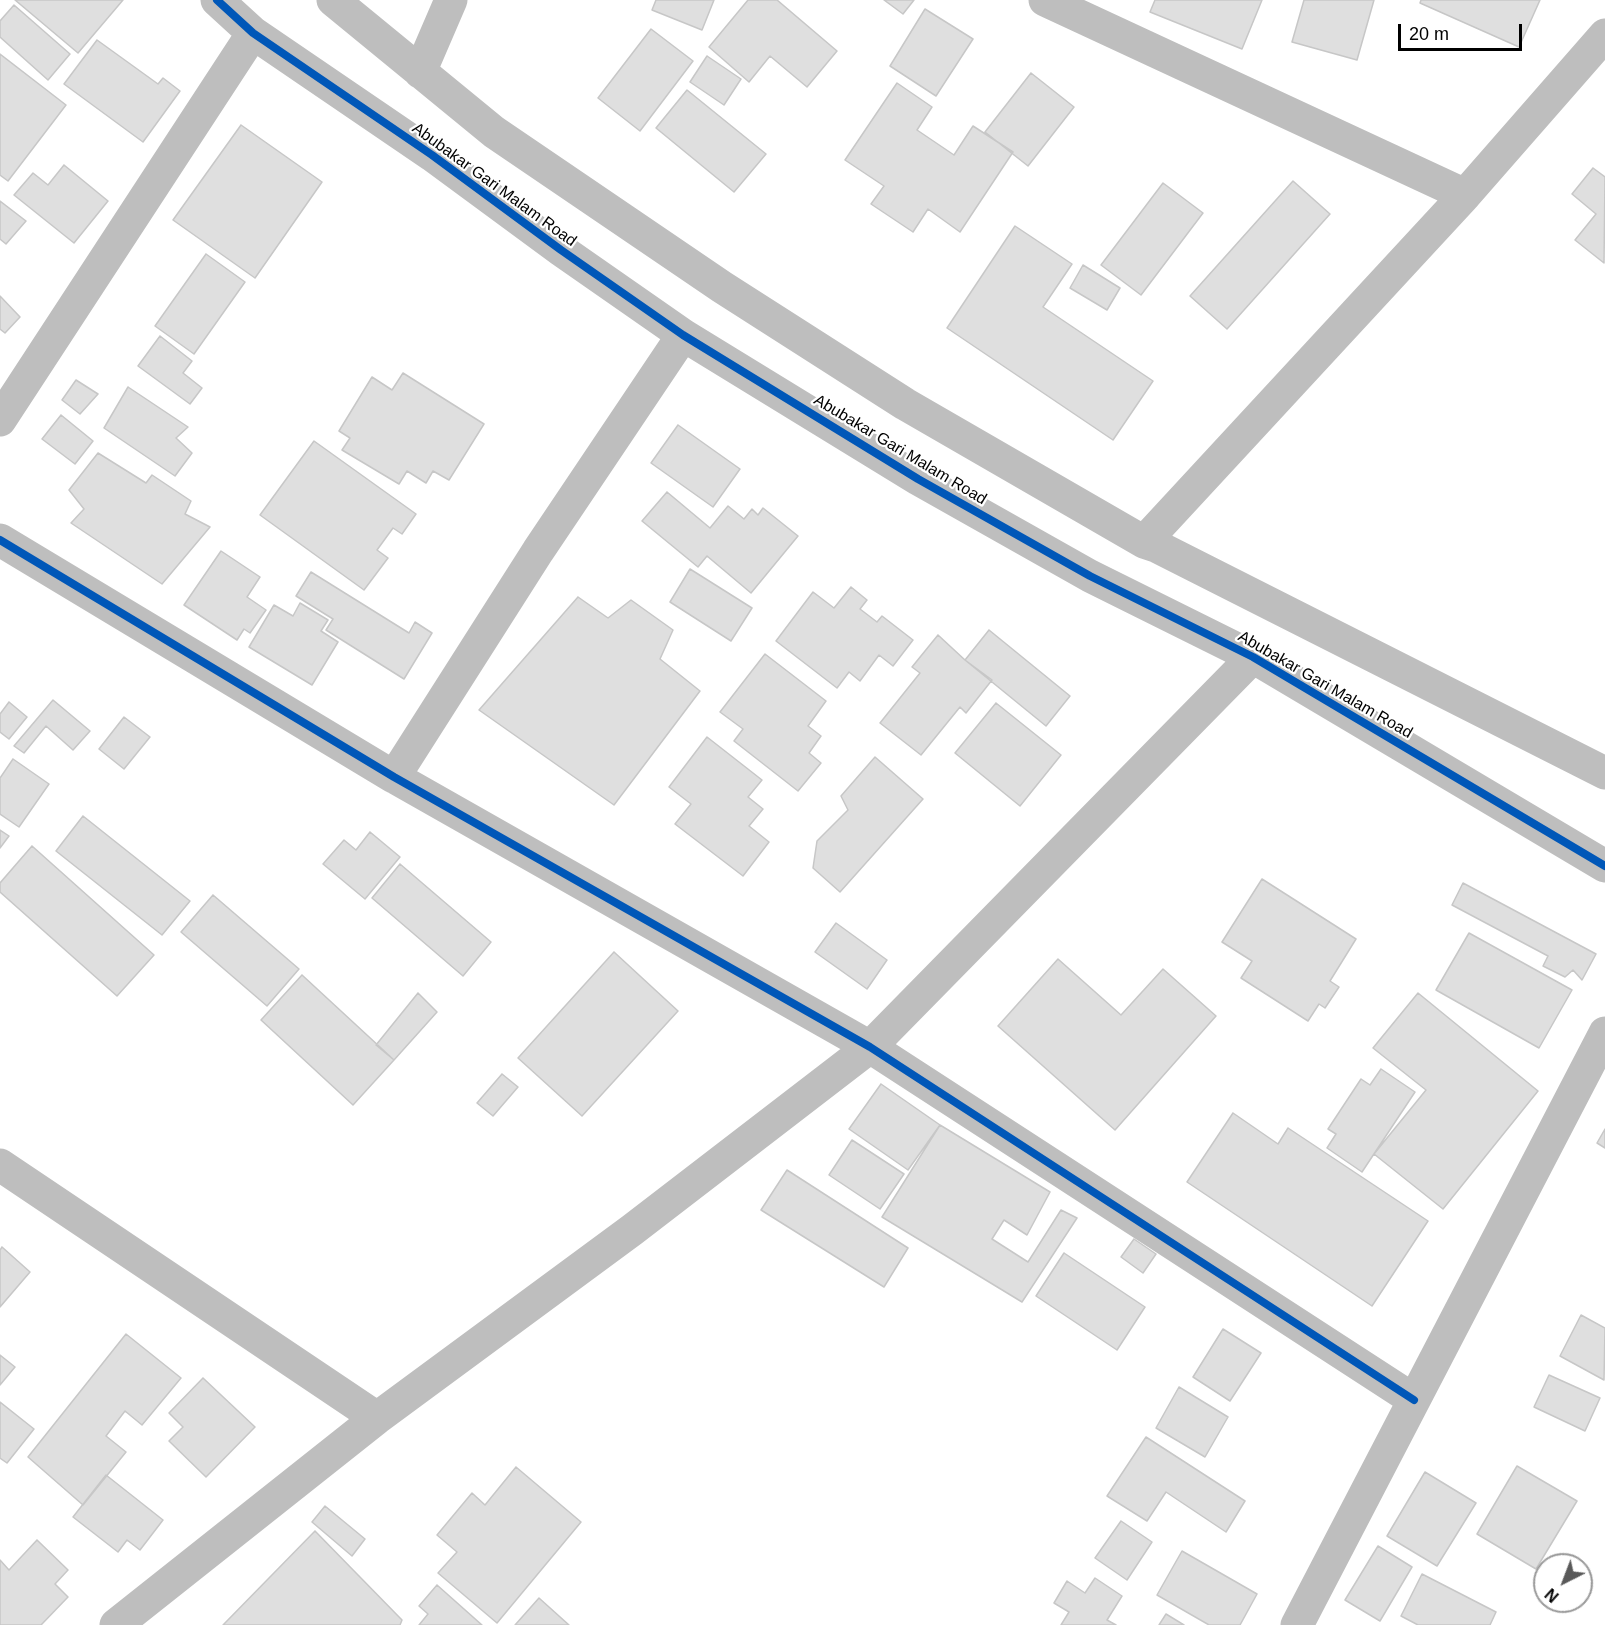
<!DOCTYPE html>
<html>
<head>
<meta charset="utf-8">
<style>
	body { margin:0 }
	#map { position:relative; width:1605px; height:1625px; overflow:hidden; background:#fff; font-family:Arial,sans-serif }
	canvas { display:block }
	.north { position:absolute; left:1533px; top:1553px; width:60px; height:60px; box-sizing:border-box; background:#fff; border:2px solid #999; border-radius:50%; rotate:222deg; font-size:16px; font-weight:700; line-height:24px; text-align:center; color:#000 }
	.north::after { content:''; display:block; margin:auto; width:21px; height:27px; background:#595959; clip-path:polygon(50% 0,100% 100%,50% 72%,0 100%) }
	.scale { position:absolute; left:1398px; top:24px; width:124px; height:27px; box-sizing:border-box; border:3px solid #000; border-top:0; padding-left:8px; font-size:18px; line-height:21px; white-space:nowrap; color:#000; -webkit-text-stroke:4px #fff; paint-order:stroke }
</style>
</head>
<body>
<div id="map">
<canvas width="1605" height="1625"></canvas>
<div class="north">N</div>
<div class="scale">20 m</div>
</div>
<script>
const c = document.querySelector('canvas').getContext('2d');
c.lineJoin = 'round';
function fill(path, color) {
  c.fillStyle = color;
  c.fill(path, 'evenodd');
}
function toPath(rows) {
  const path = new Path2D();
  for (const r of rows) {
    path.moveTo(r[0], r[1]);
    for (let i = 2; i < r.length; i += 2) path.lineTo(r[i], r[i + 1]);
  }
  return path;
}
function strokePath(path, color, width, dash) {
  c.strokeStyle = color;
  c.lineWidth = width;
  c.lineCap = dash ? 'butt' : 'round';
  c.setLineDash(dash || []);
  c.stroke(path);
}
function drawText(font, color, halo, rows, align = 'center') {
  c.font = font + ' Arial,sans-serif';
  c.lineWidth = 4.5;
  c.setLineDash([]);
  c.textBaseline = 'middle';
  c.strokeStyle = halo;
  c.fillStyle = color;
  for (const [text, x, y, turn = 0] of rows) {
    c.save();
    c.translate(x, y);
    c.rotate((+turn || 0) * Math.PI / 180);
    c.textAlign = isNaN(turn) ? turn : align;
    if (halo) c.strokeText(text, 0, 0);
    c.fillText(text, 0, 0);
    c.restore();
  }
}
const building = toPath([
	[15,0,123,0,78,53,15,0],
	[656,0,714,0,702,30,652,10,656,0],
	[748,0,777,0,837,51,807,87,770,56,749,82,709,47,748,0],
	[884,0,914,0,903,14,884,0],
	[1155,0,1262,0,1242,49,1150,12,1155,0],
	[1304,0,1374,0,1357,60,1292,42,1304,0],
	[1421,0,1540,0,1519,47,1420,3,1421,0],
	[14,5,70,54,48,80,0,37,0,21,14,5],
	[925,9,973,39,936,96,890,66,925,9],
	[651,29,693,61,640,131,598,98,651,29],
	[97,40,158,84,163,78,180,91,143,142,64,84,97,40],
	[0,54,66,105,8,181,0,175,0,54],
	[707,56,741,79,724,105,690,82,707,56],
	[1031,73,1074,107,1028,166,985,132,1031,73],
	[897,83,932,107,917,130,954,155,973,126,1013,152,960,232,928,209,913,232,871,204,884,186,845,160,897,83],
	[687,90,766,154,734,192,656,128,687,90],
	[241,125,322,182,255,278,173,220,241,125],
	[64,165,108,201,74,243,14,195,33,173,48,185,64,165],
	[1593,168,1605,177,1604,263,1575,240,1596,214,1572,194,1593,168],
	[1293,181,1330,214,1227,329,1190,296,1293,181],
	[1163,183,1203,213,1141,295,1101,265,1163,183],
	[0,201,26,221,6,244,0,239,0,201],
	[1015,226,1072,264,1043,307,1153,381,1113,440,947,328,1015,226],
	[206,254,245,282,194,354,155,326,206,254],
	[1083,265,1120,288,1107,310,1070,288,1083,265],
	[0,296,20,317,5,333,0,329,0,296],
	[160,336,192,361,183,373,202,388,190,404,138,366,160,336],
	[403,373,484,424,449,480,433,471,426,483,407,471,399,484,342,450,350,438,339,431,372,377,392,390,403,373],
	[76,380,98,394,80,414,62,400,76,380],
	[128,387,188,427,176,438,192,453,175,476,104,428,128,387],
	[61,415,93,441,75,464,42,439,61,415],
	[678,425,740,469,713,507,651,463,678,425],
	[314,441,416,514,402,534,393,528,377,550,388,558,364,590,260,515,314,441],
	[98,453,146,483,152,475,191,501,185,514,210,527,162,584,71,523,84,509,69,490,98,453],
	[667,492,710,528,728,506,744,519,752,509,758,515,763,508,798,536,751,593,707,556,698,567,642,521,667,492],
	[221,551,260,577,247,597,266,610,250,633,244,629,237,640,184,605,221,551],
	[690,569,752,608,731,641,670,602,690,569],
	[311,572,409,633,415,622,432,633,404,679,326,630,333,619,296,596,311,572],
	[851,587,867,600,860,609,877,622,882,616,913,640,893,666,879,655,860,681,849,672,837,688,776,641,813,592,834,608,851,587],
	[578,597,608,618,631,600,673,630,660,659,700,691,614,805,479,710,578,597],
	[300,603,328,620,321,631,338,642,312,685,249,647,274,605,293,616,300,603],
	[989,630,1070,696,1046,726,965,660,989,630],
	[938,635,965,660,992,680,966,713,960,707,921,755,880,723,920,673,912,667,938,635],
	[765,654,826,701,808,726,821,736,809,753,821,763,798,791,734,741,743,729,720,712,765,654],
	[53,700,90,731,73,750,46,726,24,753,14,746,53,700],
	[9,702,27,717,9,739,0,732,0,714,9,702],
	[996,703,1061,755,1020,806,955,753,996,703],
	[124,717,150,737,124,769,99,749,124,717],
	[707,737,762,780,748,797,763,809,749,826,769,842,743,876,675,824,691,804,669,787,707,737],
	[875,757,923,799,840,892,813,868,817,841,848,810,841,796,875,757],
	[13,759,49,784,19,827,0,814,0,778,13,759],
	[83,816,190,901,162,935,56,851,83,816],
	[0,830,9,836,0,848,0,830],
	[370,832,400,857,365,899,323,864,344,840,356,850,370,832],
	[32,846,154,955,117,996,0,892,0,883,32,846],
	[400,864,491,942,463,976,372,898,400,864],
	[1262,879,1356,939,1330,981,1339,987,1325,1008,1319,1004,1308,1021,1241,978,1252,961,1222,942,1262,879],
	[1463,883,1596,954,1582,980,1573,970,1565,977,1543,966,1548,956,1452,905,1463,883],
	[213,895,299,969,267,1006,181,932,213,895],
	[836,923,887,960,867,989,815,952,836,923],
	[1469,933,1572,990,1539,1048,1436,990,1469,933],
	[614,952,678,1011,582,1116,518,1058,614,952],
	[1058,959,1121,1015,1163,969,1216,1016,1115,1130,998,1026,1058,959],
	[302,975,394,1060,353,1105,261,1020,302,975],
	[418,993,437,1012,394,1060,376,1045,418,993],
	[1418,993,1538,1091,1443,1209,1374,1154,1426,1090,1373,1048,1418,993],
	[1381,1069,1415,1092,1362,1172,1327,1148,1336,1134,1328,1129,1361,1079,1370,1085,1381,1069],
	[502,1074,518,1087,493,1116,477,1103,502,1074],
	[881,1084,940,1125,908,1170,849,1129,881,1084],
	[1233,1113,1278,1144,1288,1128,1428,1221,1372,1306,1187,1182,1233,1113],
	[940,1125,1050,1192,1027,1235,1004,1220,992,1239,1028,1262,1061,1210,1077,1218,1022,1302,882,1217,940,1125],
	[1605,1129,1605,1148,1597,1143,1605,1129],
	[852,1140,904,1174,880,1209,829,1175,852,1140],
	[787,1170,908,1248,884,1287,761,1210,787,1170],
	[1134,1239,1156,1254,1143,1273,1121,1257,1134,1239],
	[2,1247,30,1272,0,1307,0,1250,2,1247],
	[1064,1253,1145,1307,1117,1350,1036,1296,1064,1253],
	[1581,1315,1605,1328,1604,1380,1560,1356,1581,1315],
	[1223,1329,1261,1353,1230,1401,1193,1377,1223,1329],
	[126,1334,181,1378,142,1425,125,1411,106,1436,126,1452,83,1505,28,1457,126,1334],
	[0,1355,15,1367,0,1385,0,1355],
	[1549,1375,1600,1398,1585,1431,1534,1407,1549,1375],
	[203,1378,255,1427,206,1477,169,1441,183,1427,169,1413,203,1378],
	[1179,1387,1228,1417,1205,1457,1156,1428,1179,1387],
	[0,1402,34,1429,7,1463,0,1458,0,1402],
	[1146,1437,1245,1501,1226,1532,1166,1492,1147,1521,1107,1496,1146,1437],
	[1517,1466,1577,1501,1536,1569,1477,1534,1517,1466],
	[516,1467,581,1522,497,1623,438,1573,457,1552,437,1535,472,1493,485,1505,516,1467],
	[1425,1472,1476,1503,1437,1566,1387,1536,1425,1472],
	[106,1475,163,1520,140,1550,127,1540,118,1552,73,1517,106,1475],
	[325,1506,365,1539,352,1556,312,1522,325,1506],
	[1121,1521,1152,1542,1127,1580,1095,1558,1121,1521],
	[315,1531,402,1620,400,1625,223,1625,315,1531],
	[37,1540,68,1570,55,1584,68,1597,41,1625,0,1625,0,1560,9,1570,37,1540],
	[1378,1546,1412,1567,1380,1621,1345,1600,1378,1546],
	[1182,1551,1257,1594,1240,1625,1209,1625,1157,1595,1182,1551],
	[1422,1574,1496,1612,1490,1625,1418,1625,1401,1616,1422,1574],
	[1095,1578,1122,1596,1107,1620,1116,1625,1061,1625,1069,1612,1054,1603,1067,1581,1085,1593,1095,1578],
	[437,1585,482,1625,419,1625,428,1614,419,1606,437,1585],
	[539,1598,569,1625,515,1625,539,1598],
	[1166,1614,1184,1625,1159,1625,1166,1614]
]);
const minor = toPath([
	[217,0,253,33,432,155,561,250,683,335,918,479,1090,576,1253,657,1605,866],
	[333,0,494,132,722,287,905,404,1144,542,1156,546,1605,773],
	[1045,0,1465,195],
	[420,72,451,0],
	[0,420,253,33],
	[0,540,394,777,870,1047,1414,1400],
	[1144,542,1465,195,1605,35],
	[394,777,538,551,683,335],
	[0,1165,377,1418],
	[116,1625,377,1418,632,1230,870,1047,1253,657],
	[1297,1625,1605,1033]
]);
const cycleway = toPath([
	[217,0,253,33,432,155,561,250,683,335,918,479,1090,576,1253,657,1605,866],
	[0,540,394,777,870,1047,1414,1400]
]);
const streetNames = [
	["Abubakar Gari Malam Road",494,185,36],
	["Abubakar Gari Malam Road",900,450,31],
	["Abubakar Gari Malam Road",1325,685,30]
];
fill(building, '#dfdfdf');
strokePath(building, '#c7c7c7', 1.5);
strokePath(minor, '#bebebe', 33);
strokePath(cycleway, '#0057b8', 8);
drawText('16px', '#000', '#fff', streetNames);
</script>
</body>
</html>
